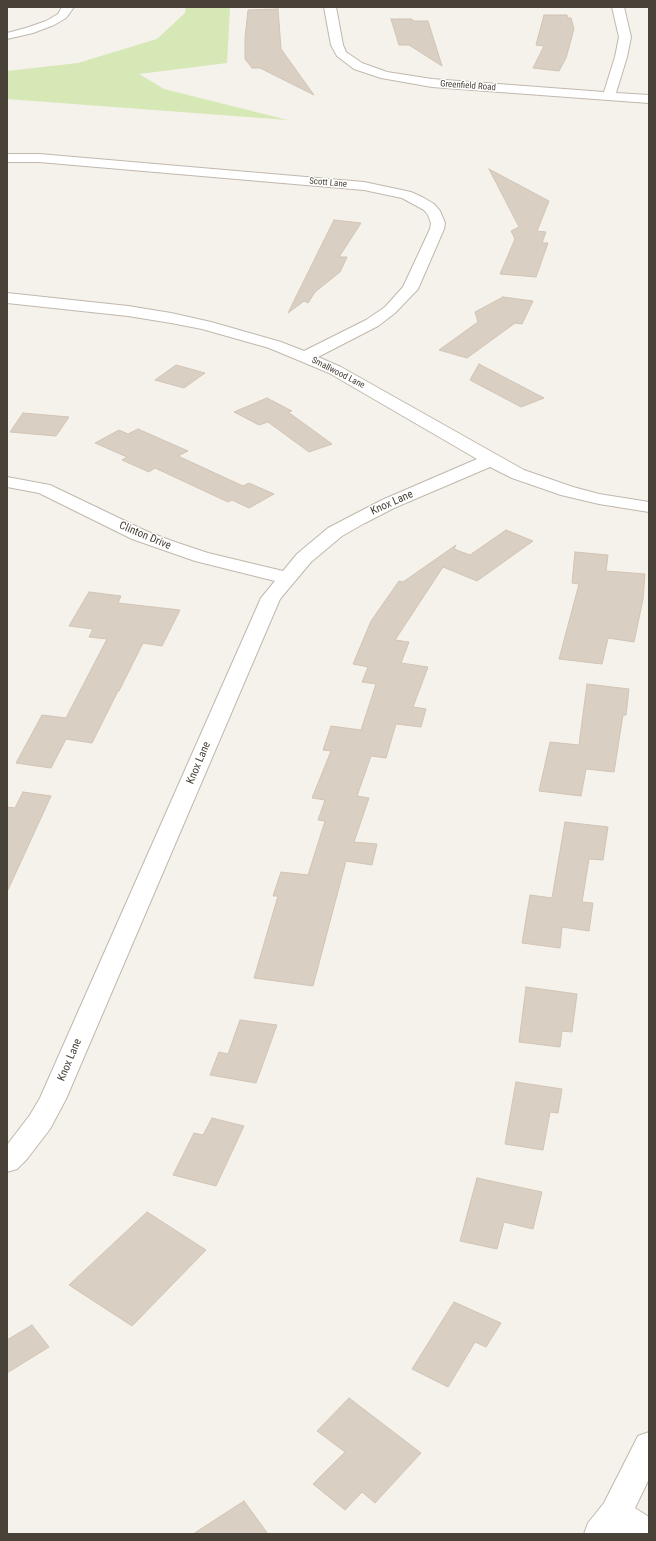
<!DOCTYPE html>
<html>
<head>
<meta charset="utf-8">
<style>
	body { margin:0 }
	#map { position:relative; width:656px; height:1541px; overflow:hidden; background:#f5f1eb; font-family:"Roboto Condensed",sans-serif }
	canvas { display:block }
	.frame { position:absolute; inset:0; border:8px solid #494239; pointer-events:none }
</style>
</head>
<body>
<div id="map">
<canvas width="656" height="1541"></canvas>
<div class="frame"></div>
</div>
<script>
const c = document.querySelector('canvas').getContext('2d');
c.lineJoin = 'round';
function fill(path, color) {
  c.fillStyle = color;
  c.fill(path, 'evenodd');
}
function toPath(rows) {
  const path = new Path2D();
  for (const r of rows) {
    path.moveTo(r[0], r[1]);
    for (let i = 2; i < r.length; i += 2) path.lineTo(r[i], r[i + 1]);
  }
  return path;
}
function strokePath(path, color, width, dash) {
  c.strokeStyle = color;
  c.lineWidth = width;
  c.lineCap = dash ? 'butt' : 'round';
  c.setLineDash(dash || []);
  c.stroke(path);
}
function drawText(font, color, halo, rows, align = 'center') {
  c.font = font + ' "Roboto Condensed",sans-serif';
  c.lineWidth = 3;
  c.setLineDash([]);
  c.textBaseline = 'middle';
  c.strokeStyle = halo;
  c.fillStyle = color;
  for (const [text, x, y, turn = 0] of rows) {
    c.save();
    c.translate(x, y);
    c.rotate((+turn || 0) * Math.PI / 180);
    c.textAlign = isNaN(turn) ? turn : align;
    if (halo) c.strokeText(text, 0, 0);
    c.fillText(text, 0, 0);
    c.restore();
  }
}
const green = toPath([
	[186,7,230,8,227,63,139,74,164,89,288,120,7,99,7,71,78,63,157,39,185,13]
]);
const building = toPath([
	[278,9,281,49,314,95,260,68,252,68,245,59,245,38,248,10,278,9],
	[544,15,567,15,568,18,571,18,574,29,566,58,559,71,533,68,544,46,536,45,544,15],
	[391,19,412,19,413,21,428,21,442,66,409,45,399,45,391,19],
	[489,169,549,201,537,231,546,232,542,243,548,243,536,277,500,274,515,239,511,231,519,227,489,169],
	[334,220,361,223,339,257,347,257,340,272,315,292,308,303,304,301,288,313,334,220],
	[503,297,533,301,522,324,515,323,467,358,439,350,478,322,475,312,503,297],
	[479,364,544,398,521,407,470,380,479,364],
	[176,365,205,373,184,388,155,380,176,365],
	[267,398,292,411,288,412,332,444,309,452,268,422,259,425,234,412,267,398],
	[23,413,69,417,56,436,10,432,23,413],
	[138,429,188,451,178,456,243,486,249,483,274,494,249,508,232,500,228,502,155,468,149,472,122,460,127,457,95,443,119,430,128,434,138,429],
	[506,530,533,541,477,581,443,567,395,640,409,642,401,663,428,667,413,707,426,709,421,727,396,724,386,758,371,756,357,796,369,798,354,842,377,844,372,865,346,861,313,986,254,978,278,896,273,896,281,872,308,875,325,821,318,820,325,800,312,798,331,751,323,750,331,726,361,730,376,684,362,682,368,667,353,664,371,621,399,581,403,582,456,545,454,549,470,555,506,530],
	[575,552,608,555,606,571,645,574,643,599,634,642,608,638,602,664,559,659,579,584,572,583,575,552],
	[89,592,121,596,118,603,180,610,162,646,143,643,119,691,118,691,92,743,66,739,51,768,16,763,42,715,66,718,107,639,89,637,93,629,69,626,89,592],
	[587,684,629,689,626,715,623,715,614,772,586,769,581,796,539,791,550,742,579,745,587,684],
	[23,792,51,796,7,892,7,807,15,808,23,792],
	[565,822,608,827,603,860,589,859,582,902,593,903,589,931,562,927,560,948,522,943,530,895,552,898,565,822],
	[526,987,577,994,572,1032,562,1031,560,1047,519,1042,526,987],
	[240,1020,277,1025,256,1083,210,1075,219,1052,228,1054,240,1020],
	[516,1082,562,1089,558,1113,550,1112,543,1150,505,1144,516,1082],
	[212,1118,244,1126,216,1186,173,1175,194,1133,203,1135,212,1118],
	[477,1178,542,1192,533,1229,504,1222,497,1249,460,1241,477,1178],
	[147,1212,206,1250,132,1326,69,1285,147,1212],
	[454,1302,501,1323,486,1347,475,1342,448,1387,412,1369,454,1302],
	[32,1325,49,1347,7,1373,7,1340,32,1325],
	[349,1398,421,1453,375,1503,362,1492,345,1510,313,1484,345,1452,317,1431,349,1398],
	[244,1501,268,1534,193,1534,244,1501]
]);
const minor = toPath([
	[62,7,74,7,66,18,54,25,33,33,7,39,7,33,26,28,46,21,58,14,62,7],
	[324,7,336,7,343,45,346,52,362,63,387,72,432,79,604,92,615,57,619,37,612,7,624,7,631,37,627,57,616,93,649,95,649,103,432,87,381,78,354,69,337,56,331,45,324,7],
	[7,154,39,154,364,182,411,192,424,198,434,204,440,211,445,223,444,229,418,289,395,313,378,326,318,357,341,367,524,470,573,487,599,494,649,502,649,512,599,504,561,495,512,478,490,467,394,508,365,523,342,536,311,562,280,599,66,1099,50,1129,27,1159,17,1169,7,1172,7,1145,30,1115,40,1098,261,598,275,581,195,561,132,539,39,493,7,487,7,477,50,485,146,531,175,542,208,553,283,571,297,554,328,528,382,500,477,459,329,373,269,348,202,329,171,323,128,316,7,303,7,293,128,306,171,313,211,322,281,342,304,351,366,320,385,307,403,287,430,229,431,223,428,215,424,210,402,198,364,190,39,162,7,162,7,154],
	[649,1432,649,1479,635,1508,649,1517,649,1534,584,1534,588,1523,604,1503,638,1436,649,1432]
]);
const farStreetnames = [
	["Greenfield Road",468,86,4],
	["Scott Lane",328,183,5],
	["Smallwood Lane",338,373,27]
];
const streetNames = [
	["Knox Lane",392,503,-24],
	["Clinton Drive",145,536,23],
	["Knox Lane",199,763,-67],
	["Knox Lane",70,1060,-67]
];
fill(green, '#d5e8b5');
fill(building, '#dacfc3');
strokePath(building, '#d1c4b4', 1);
strokePath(minor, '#c1b8ad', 2);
fill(minor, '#fff');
drawText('9px', '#494239', '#fff', farStreetnames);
drawText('11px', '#494239', '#fff', streetNames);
</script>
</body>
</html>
